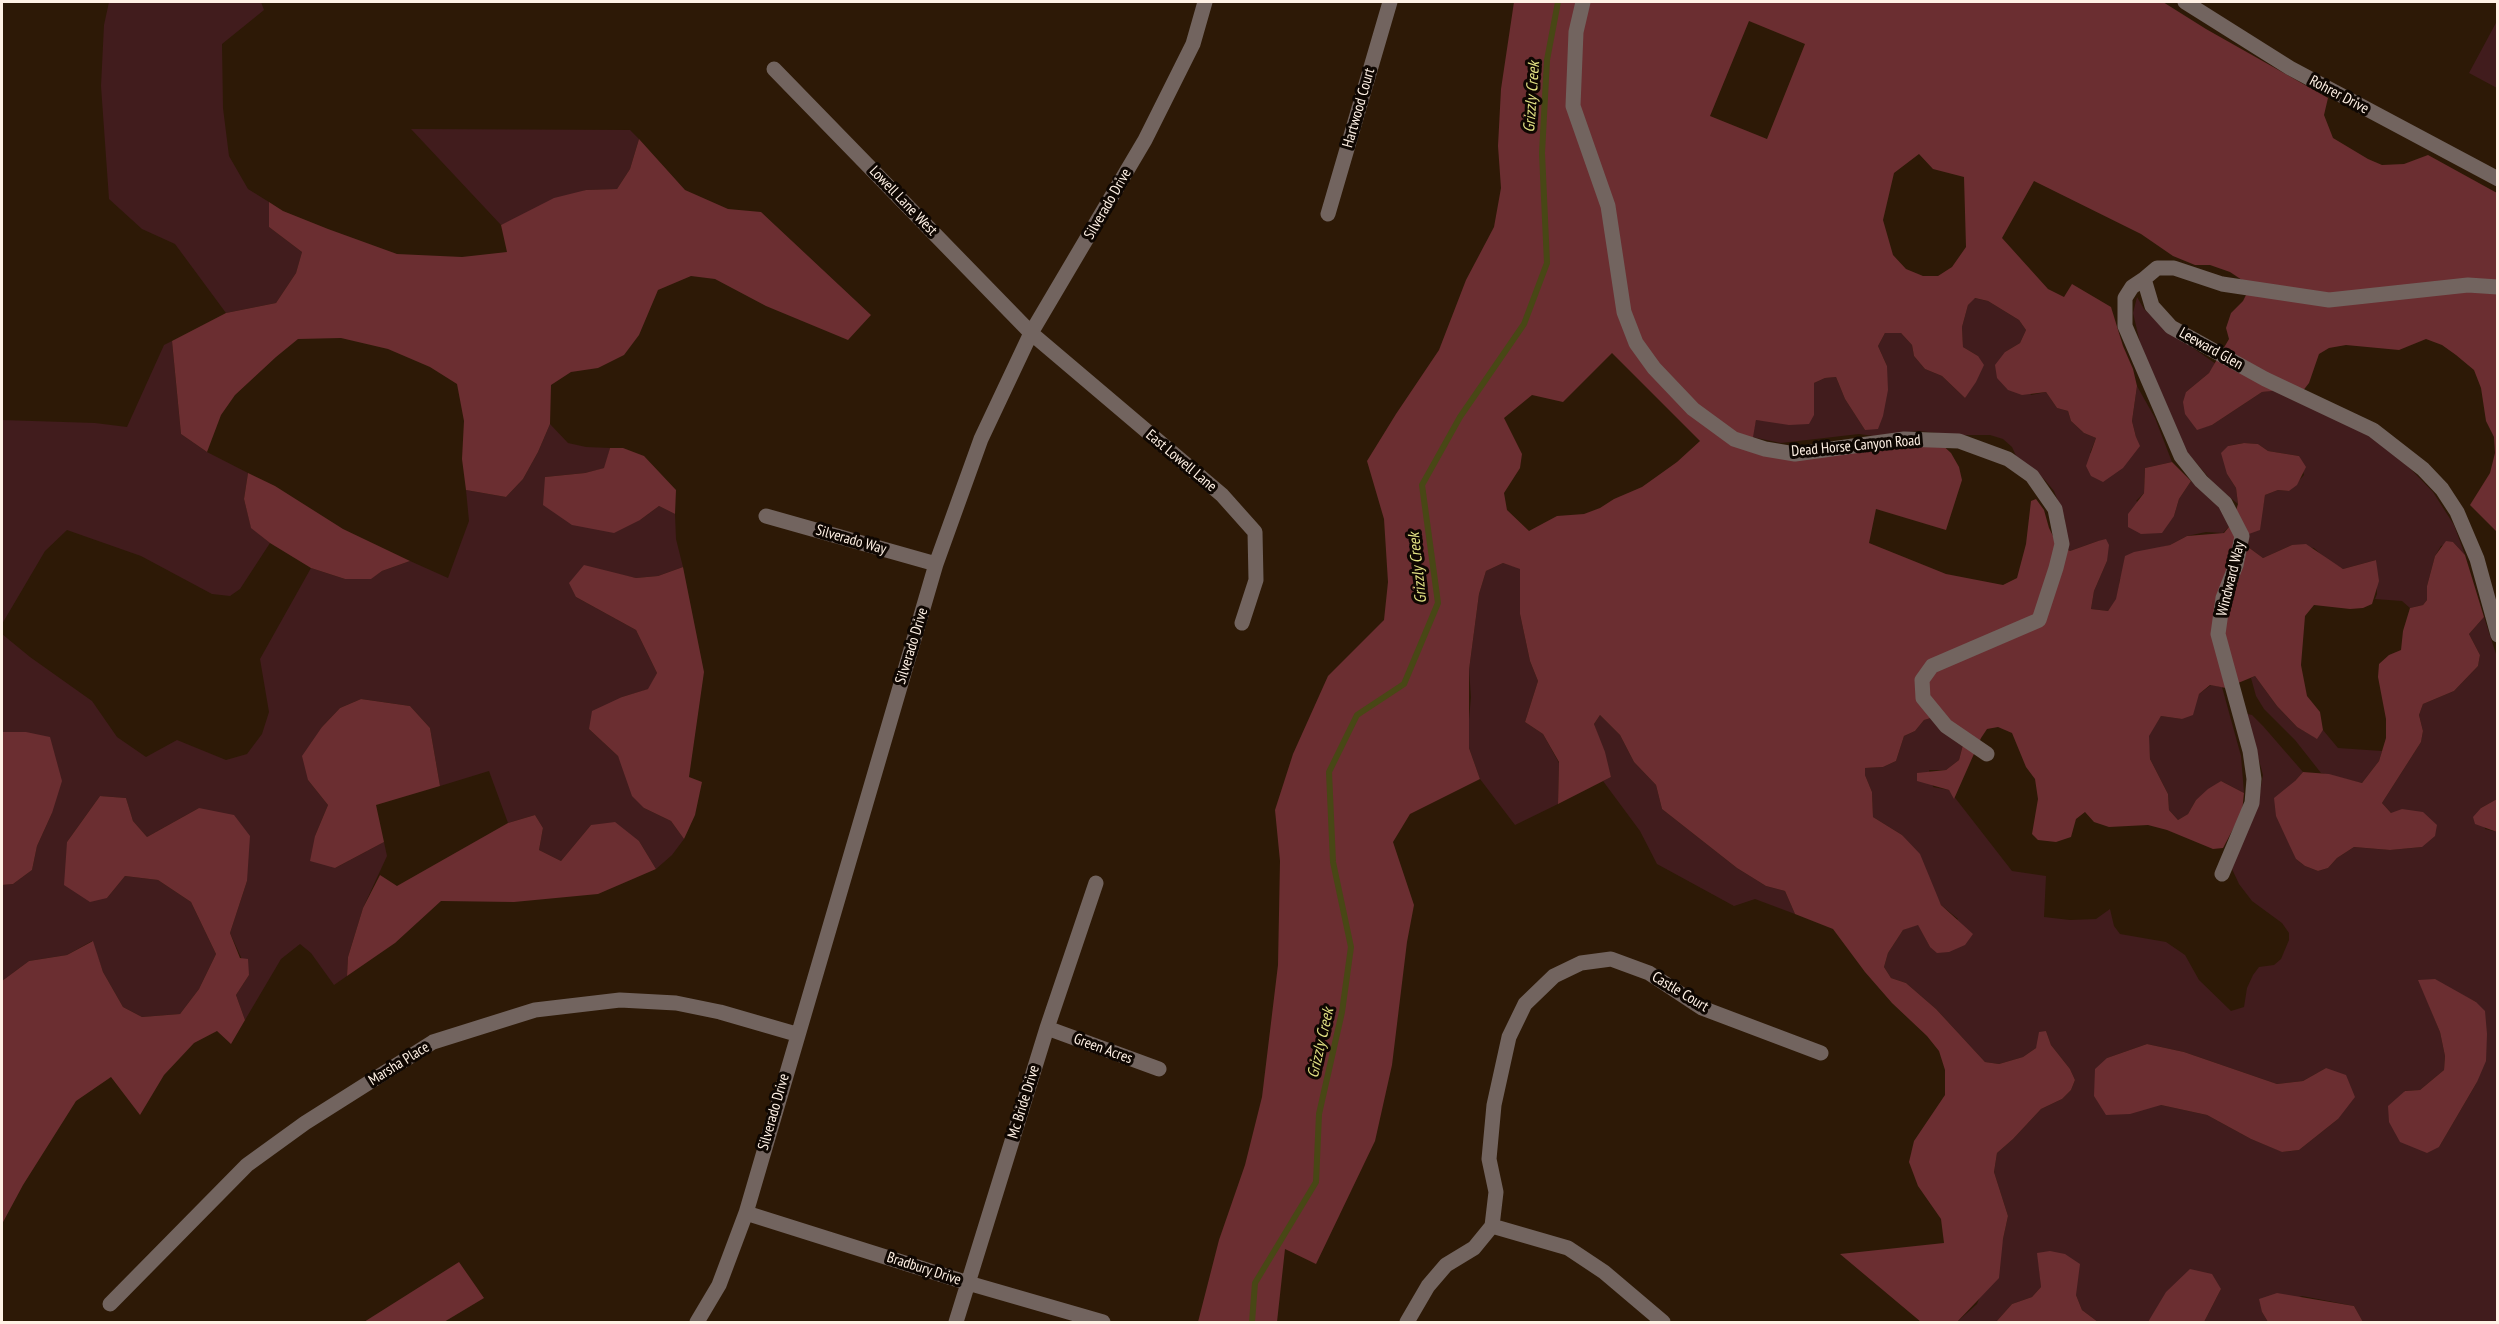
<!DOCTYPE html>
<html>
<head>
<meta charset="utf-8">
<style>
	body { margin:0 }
	#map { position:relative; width:2499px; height:1324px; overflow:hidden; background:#2d1906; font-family:"PT Sans Narrow",sans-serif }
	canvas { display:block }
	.frame { position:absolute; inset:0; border:3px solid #fff1e5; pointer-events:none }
</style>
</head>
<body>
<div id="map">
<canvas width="2499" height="1324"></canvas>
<div class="frame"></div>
</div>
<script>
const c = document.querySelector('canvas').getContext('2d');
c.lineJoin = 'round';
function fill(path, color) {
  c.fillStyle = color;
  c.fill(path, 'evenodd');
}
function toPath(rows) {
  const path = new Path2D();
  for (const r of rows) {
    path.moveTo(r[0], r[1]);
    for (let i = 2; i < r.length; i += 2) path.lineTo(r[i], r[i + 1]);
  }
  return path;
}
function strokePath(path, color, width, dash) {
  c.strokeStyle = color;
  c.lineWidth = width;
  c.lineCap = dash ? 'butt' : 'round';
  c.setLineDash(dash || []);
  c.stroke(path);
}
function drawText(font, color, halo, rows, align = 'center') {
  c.font = font + ' "PT Sans Narrow",sans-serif';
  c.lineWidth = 6;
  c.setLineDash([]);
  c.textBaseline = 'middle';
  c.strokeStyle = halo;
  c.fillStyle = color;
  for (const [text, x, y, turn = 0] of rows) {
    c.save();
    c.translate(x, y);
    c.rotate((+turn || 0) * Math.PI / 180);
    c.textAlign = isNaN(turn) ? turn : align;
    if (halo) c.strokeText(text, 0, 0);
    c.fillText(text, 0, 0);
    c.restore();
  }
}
const green = toPath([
	[109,2,261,2,264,10,222,44,223,108,229,156,248,189,269,202,269,227,302,252,296,273,276,303,226,313,175,244,142,229,109,199,101,86,104,25],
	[2497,21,2498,88,2497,88,2469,73],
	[411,129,630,130,639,139,630,169,617,189,586,190,501,225],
	[2137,297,2144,309,2163,327,2216,364,2209,373,2186,392,2196,429,2212,425,2262,392,2275,390,2372,437,2402,460,2433,492,2454,525,2465,555,2453,542,2441,546,2435,556,2427,586,2427,600,2423,605,2410,608,2402,601,2375,599,2377,594,2376,560,2343,569,2327,560,2314,548,2292,545,2263,558,2244,544,2246,535,2263,506,2265,495,2278,490,2289,491,2304,475,2299,456,2268,451,2258,444,2243,443,2228,446,2227,474,2236,488,2238,504,2215,485,2187,452,2168,418,2141,347,2133,313],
	[1974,298,1988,301,2019,320,2026,330,2020,343,2005,352,2031,395,2046,392,2057,408,2068,411,2071,421,2084,433,2096,438,2090,453,2136,437,2132,421,2137,386,2155,418,2172,462,2145,468,2144,493,2136,501,2174,516,2179,499,2191,481,2218,505,2232,523,2223,533,2206,532,2187,536,2170,545,2155,549,2120,579,2117,599,2108,611,2091,609,2094,591,2107,561,2098,541,2070,551,2065,548,2065,519,2054,491,2044,479,2017,458,2012,447,2003,439,1990,435,1958,435,1918,431,1874,436,1859,434,1781,443,1752,437,1756,420,1772,421,1814,415,1814,383,1825,378,1836,377,1845,399,1865,430,1887,366,1878,346,1885,333,1901,333,1912,345,1914,356,1925,369,1942,376,1965,398,1978,356,1963,347,1962,327,1968,305],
	[172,341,181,434,207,452,248,473,244,499,251,527,270,543,240,589,230,596,212,594,141,556,67,530,45,551,2,624,2,420,95,423,127,427,164,345],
	[550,424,568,443,586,447,610,448,605,468,585,473,545,477,640,520,659,506,675,514,676,539,683,567,658,576,636,578,612,573,576,597,636,630,657,673,649,689,622,697,589,729,618,756,644,808,671,821,684,839,672,855,656,869,639,841,591,825,561,861,539,850,543,828,535,815,508,823,489,771,440,786,430,728,410,706,361,699,340,708,322,727,308,780,328,805,315,836,335,868,384,842,387,856,363,908,348,957,347,976,334,985,311,953,300,944,281,959,245,1020,236,995,249,975,230,933,247,881,199,808,147,837,133,821,126,798,100,796,67,842,107,898,125,876,158,880,191,902,216,954,199,989,180,1014,142,1017,123,1007,103,972,92,941,67,955,29,961,2,981,2,885,13,884,32,870,37,846,52,813,26,732,2,732,2,634,30,657,92,701,117,737,146,757,177,740,226,760,247,754,262,734,269,712,260,659,311,568,345,579,370,579,382,571,410,561,448,578,469,521,466,490,506,497,523,479,538,452],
	[1503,563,1520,568,1520,614,1530,661,1538,681,1525,722,1543,734,1559,763,1558,804,1515,825,1480,779,1469,748,1468,730,1471,697,1469,670,1479,594,1486,571],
	[2484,617,2497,657,2497,799,2481,808,2485,829,2498,832,2497,1322,2363,1322,2354,1306,2302,1296,2262,1312,2268,1322,2204,1322,2221,1289,2153,1315,2148,1322,2098,1322,2082,1310,2076,1295,2038,1254,2041,1287,2032,1297,2012,1304,1996,1322,1957,1322,1977,1304,2003,1239,2008,1216,1994,1172,1997,1153,2013,1139,2041,1109,2062,1099,2071,1090,2075,1080,2070,1069,2051,1045,2046,1031,2036,1048,2023,1057,1999,1064,1985,1062,1936,1009,1906,983,1891,978,1884,967,1888,953,1903,930,1918,924,1930,947,1958,919,1941,905,1902,835,1873,817,1872,792,1865,775,1865,768,1883,767,1896,761,1904,736,1915,731,1924,720,1941,715,1964,741,1959,760,1946,770,1929,770,1933,787,1949,790,2012,871,2046,876,2044,917,2070,920,2096,919,2110,909,2114,926,2120,934,2166,942,2185,955,2199,980,2231,1011,2244,1007,2247,988,2253,975,2259,967,2274,965,2281,959,2289,940,2289,933,2282,923,2252,901,2239,884,2232,869,2260,792,2263,775,2248,721,2243,713,2252,715,2263,726,2303,772,2295,781,2296,859,2305,866,2318,871,2328,868,2337,858,2354,847,2390,850,2422,847,2382,803,2421,742,2423,731,2419,715,2423,704,2454,691,2478,666,2480,655,2469,634],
	[2419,980,2460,994,2476,1002,2477,1082,2439,1147,2404,1091,2420,1090,2444,1070,2445,1056,2440,1032],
	[2147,1044,2184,1052,2277,1084,2303,1081,2326,1068,2338,1119,2299,1150,2283,1152,2251,1139,2207,1115,2161,1105,2107,1058],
	[2255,676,2277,706,2297,727,2316,738,2323,730,2338,748,2382,751,2379,761,2362,783,2321,773,2295,740,2264,709,2256,696,2251,678],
	[2211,685,2222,687,2241,756,2244,793,2221,781,2196,800,2188,814,2178,820,2169,810,2168,794,2150,759,2148,736,2161,716,2182,719,2199,694],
	[1600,715,1620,735,1634,762,1656,785,1662,809,1737,868,1766,886,1785,891,1795,914,1755,899,1734,906,1657,864,1640,831,1603,781,1611,777,1594,724]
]);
const forest = toPath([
	[1514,2,2163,2,2206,29,2328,98,2324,115,2333,138,2368,159,2382,165,2404,164,2428,155,2497,193,2497,532,2470,505,2490,473,2495,453,2494,437,2486,421,2481,388,2474,370,2456,355,2442,345,2426,339,2399,350,2346,345,2329,348,2319,354,2309,383,2302,392,2281,390,2262,392,2212,425,2197,430,2185,414,2183,402,2186,392,2209,373,2229,339,2226,328,2231,313,2243,301,2247,293,2242,280,2230,272,2210,265,2195,265,2173,256,2141,234,2034,181,2002,238,2048,289,2064,297,2072,284,2111,307,2123,346,2133,369,2137,386,2132,421,2136,437,2140,446,2123,468,2103,482,2091,476,2086,466,2096,438,2084,433,2071,421,2068,411,2057,408,2046,392,2022,395,2008,390,1997,378,1995,365,2005,352,2020,343,2026,330,2019,320,1988,301,1975,298,1968,305,1962,327,1963,347,1978,356,1984,365,1976,382,1965,398,1942,376,1925,369,1914,356,1912,345,1901,333,1885,333,1878,346,1887,366,1888,390,1883,416,1878,429,1865,430,1845,399,1836,377,1825,378,1814,383,1814,415,1809,424,1789,425,1756,420,1753,437,1764,450,1853,452,1939,442,1951,453,1959,467,1962,480,1946,530,1876,509,1869,543,1946,574,2003,585,2017,578,2026,544,2031,501,2036,499,2044,510,2049,528,2057,544,2070,551,2098,541,2106,539,2109,545,2107,561,2094,591,2091,609,2108,611,2116,599,2125,556,2134,552,2170,545,2187,536,2224,533,2232,523,2238,504,2236,488,2227,474,2221,453,2228,446,2244,443,2258,444,2268,451,2299,456,2306,467,2297,485,2289,491,2278,490,2265,495,2260,530,2246,535,2244,544,2263,558,2292,545,2306,544,2343,569,2376,560,2379,581,2372,604,2363,608,2350,609,2314,605,2305,616,2301,665,2307,696,2320,712,2323,730,2317,739,2297,727,2277,706,2255,676,2226,688,2210,685,2199,694,2193,715,2182,719,2161,716,2149,736,2150,759,2168,794,2169,810,2178,820,2188,814,2196,800,2208,789,2221,781,2244,793,2242,812,2223,848,2213,849,2167,830,2148,825,2109,827,2094,822,2085,812,2076,819,2071,837,2056,842,2038,840,2032,834,2038,799,2035,779,2026,767,2012,733,1998,727,1987,729,1981,738,1954,799,1949,790,1917,781,1917,773,1946,770,1959,760,1964,741,1941,715,1924,720,1915,731,1904,736,1896,761,1883,767,1865,768,1865,775,1872,792,1873,817,1902,835,1920,854,1941,905,1973,934,1965,945,1949,952,1937,953,1930,947,1918,925,1903,930,1888,953,1884,967,1891,978,1906,983,1936,1009,1985,1062,1999,1064,2023,1057,2036,1048,2039,1032,2046,1031,2051,1045,2070,1069,2075,1080,2071,1090,2062,1099,2041,1109,2013,1139,1997,1153,1994,1172,2008,1216,2003,1239,1999,1278,1957,1322,1921,1322,1840,1254,1944,1243,1941,1219,1918,1186,1909,1162,1914,1141,1945,1095,1945,1070,1939,1051,1927,1036,1892,1003,1865,972,1833,929,1795,914,1785,891,1766,886,1737,868,1662,809,1656,785,1634,762,1620,735,1600,715,1594,724,1605,752,1611,777,1558,804,1559,762,1543,734,1525,722,1538,681,1530,661,1520,614,1520,569,1503,563,1486,571,1479,594,1469,670,1469,748,1480,779,1410,814,1393,842,1414,905,1407,942,1392,1065,1375,1141,1316,1264,1285,1249,1277,1322,1198,1322,1219,1240,1245,1165,1262,1097,1278,965,1280,861,1275,810,1293,754,1328,676,1384,620,1388,582,1384,519,1367,461,1396,414,1439,350,1466,280,1494,227,1501,188,1498,146,1501,89],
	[1749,21,1805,44,1767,139,1710,116],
	[1919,154,1933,169,1964,177,1966,247,1952,267,1938,276,1923,276,1906,269,1893,255,1883,220,1894,173],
	[1612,353,1700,441,1677,462,1642,487,1614,499,1600,508,1584,514,1557,516,1529,531,1507,510,1504,493,1520,468,1522,454,1504,418,1532,395,1563,402],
	[639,139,685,190,728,209,761,212,871,315,848,340,766,306,715,279,691,276,658,290,639,335,624,355,598,368,571,372,551,385,550,424,538,452,523,479,506,497,466,490,462,459,464,421,457,384,430,367,388,349,341,338,298,339,276,357,235,395,221,415,207,452,181,434,172,341,226,313,276,303,296,273,302,252,269,227,269,202,283,211,328,229,397,254,462,257,507,252,501,225,554,198,586,190,617,189,630,169],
	[610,448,623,448,644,456,676,490,675,514,659,506,640,520,614,533,572,525,543,505,545,477,585,473,604,468],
	[2172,462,2191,481,2179,499,2174,516,2162,533,2141,534,2128,527,2128,514,2144,493,2145,468],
	[248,473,275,486,343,529,410,561,382,571,371,579,345,579,311,568,270,543,251,528,244,499],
	[2446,541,2453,542,2465,555,2484,617,2469,634,2480,655,2478,666,2454,691,2423,704,2419,715,2423,731,2421,742,2382,803,2391,813,2402,809,2423,812,2437,825,2435,836,2422,847,2390,850,2354,847,2337,858,2328,868,2318,871,2305,866,2296,859,2288,842,2276,816,2274,798,2295,781,2303,772,2329,774,2362,783,2379,761,2386,738,2386,719,2378,677,2379,664,2389,655,2401,650,2403,631,2410,608,2423,605,2427,600,2427,586,2435,556],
	[584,565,636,578,658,576,683,567,704,672,689,777,702,782,695,815,684,839,671,821,644,808,632,796,618,756,589,729,592,711,622,697,648,689,657,673,636,630,576,597,569,583],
	[361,699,410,706,430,728,440,786,376,805,384,842,335,868,310,861,315,836,328,805,308,780,302,756,322,727,340,708],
	[2,732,26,732,50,737,62,781,52,813,37,846,32,870,13,884,2,885],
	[100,796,126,798,133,821,147,837,199,808,234,815,250,836,247,881,230,933,240,958,248,959,249,975,236,995,245,1020,231,1044,217,1031,194,1043,164,1075,140,1115,111,1077,76,1101,23,1185,2,1224,2,981,29,961,67,955,93,941,103,972,123,1007,142,1017,180,1014,199,989,216,954,191,902,158,880,125,876,107,898,90,902,64,885,67,842],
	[2497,799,2497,832,2475,824,2473,817,2481,808],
	[535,815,543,828,539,850,561,861,591,825,615,822,639,841,656,869,598,894,514,902,441,901,395,943,347,976,348,957,363,908,380,875,397,886,508,823],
	[2435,979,2476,1002,2485,1011,2487,1034,2486,1061,2477,1082,2439,1147,2427,1153,2400,1142,2389,1122,2388,1106,2405,1091,2420,1090,2444,1070,2445,1056,2440,1032,2418,980],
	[2147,1044,2184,1052,2277,1084,2303,1081,2326,1068,2346,1075,2355,1097,2338,1119,2299,1150,2282,1152,2251,1139,2207,1115,2161,1105,2130,1114,2106,1115,2094,1096,2095,1069,2107,1058],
	[2050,1251,2065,1254,2080,1264,2076,1295,2082,1310,2098,1322,1996,1322,2012,1304,2032,1297,2041,1287,2037,1253],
	[459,1262,484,1298,444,1322,364,1322],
	[2190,1269,2212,1274,2221,1289,2204,1322,2148,1322,2166,1292],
	[2277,1293,2354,1306,2363,1322,2268,1322,2262,1312,2259,1299]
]);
const stream = toPath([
	[1252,1322,1255,1283,1316,1182,1319,1114,1342,1012,1351,947,1333,862,1329,772,1357,715,1404,684,1438,603,1422,485,1460,417,1524,324,1547,263,1542,153,1547,60,1558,2]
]);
const minor = toPath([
	[1583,2,1576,32,1573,106,1608,206,1624,312,1636,343,1654,368,1693,409,1734,439,1765,449,1795,454,1904,439,1959,441,2008,459,2032,476,2055,509,2062,544,2056,568,2039,620,1932,666,1922,680,1923,698,1946,726,1987,754],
	[2185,2,2290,68,2498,179],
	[774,69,1031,333,1222,495,1255,532,1256,580,1242,623],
	[1328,214,1390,2],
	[2144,279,2132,287,2125,298,2125,326,2181,456,2201,481,2225,503,2242,536,2236,565,2223,598,2218,634,2250,751,2254,779,2252,803,2222,874],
	[2498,287,2468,285,2329,300,2222,284,2174,268,2157,268,2144,279,2152,306,2171,327,2265,379,2373,430,2423,469,2442,489,2457,512,2477,559,2498,635],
	[766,516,936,564],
	[1047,1028,1159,1069],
	[746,1213,968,1283,1103,1322],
	[1492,1226,1496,1192,1489,1159,1494,1105,1509,1037,1525,1004,1554,976,1581,963,1611,959,1649,973,1702,1008,1821,1053],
	[110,1304,247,1165,305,1123,433,1042,535,1010,620,1000,676,1003,720,1012,796,1034],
	[697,1322,719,1285,746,1213,936,564,981,439,1031,333,1145,140,1193,44,1205,2],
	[956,1322,1047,1028,1096,883],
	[1407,1322,1428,1286,1446,1265,1474,1248,1492,1226,1568,1248,1604,1272,1663,1322]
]);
const streetNames = [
	["Rohrer Drive",2339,95,28],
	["Hartwood Court",1359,108,-74],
	["Lowell Lane West",903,201,46],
	["Silverado Drive",1108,204,-60],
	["Leeward Glen",2211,349,29],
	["Dead Horse Canyon Road",1856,446,-5],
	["East Lowell Lane",1181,461,40],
	["Silverado Way",851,540,16],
	["Windward Way",2231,579,-76],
	["Silverado Drive",912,646,-73],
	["Castle Court",1680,992,31],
	["Green Acres",1103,1049,20],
	["Marsha Place",399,1064,-32],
	["Mc Bride Drive",1024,1102,-73],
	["Silverado Drive",774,1112,-74],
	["Bradbury Drive",924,1269,18]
];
const waterNames = [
	["Grizzly Creek",1532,97,-86],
	["Grizzly Creek",1418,568,-96],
	["Grizzly Creek",1321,1043,-77]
];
fill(green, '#411c1d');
fill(forest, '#6b2e31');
strokePath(stream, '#484715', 6);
strokePath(minor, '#72645f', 15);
drawText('15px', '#fff1e5', '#0f0702', streetNames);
drawText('italic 16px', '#e3e384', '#0f0702', waterNames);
</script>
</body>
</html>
